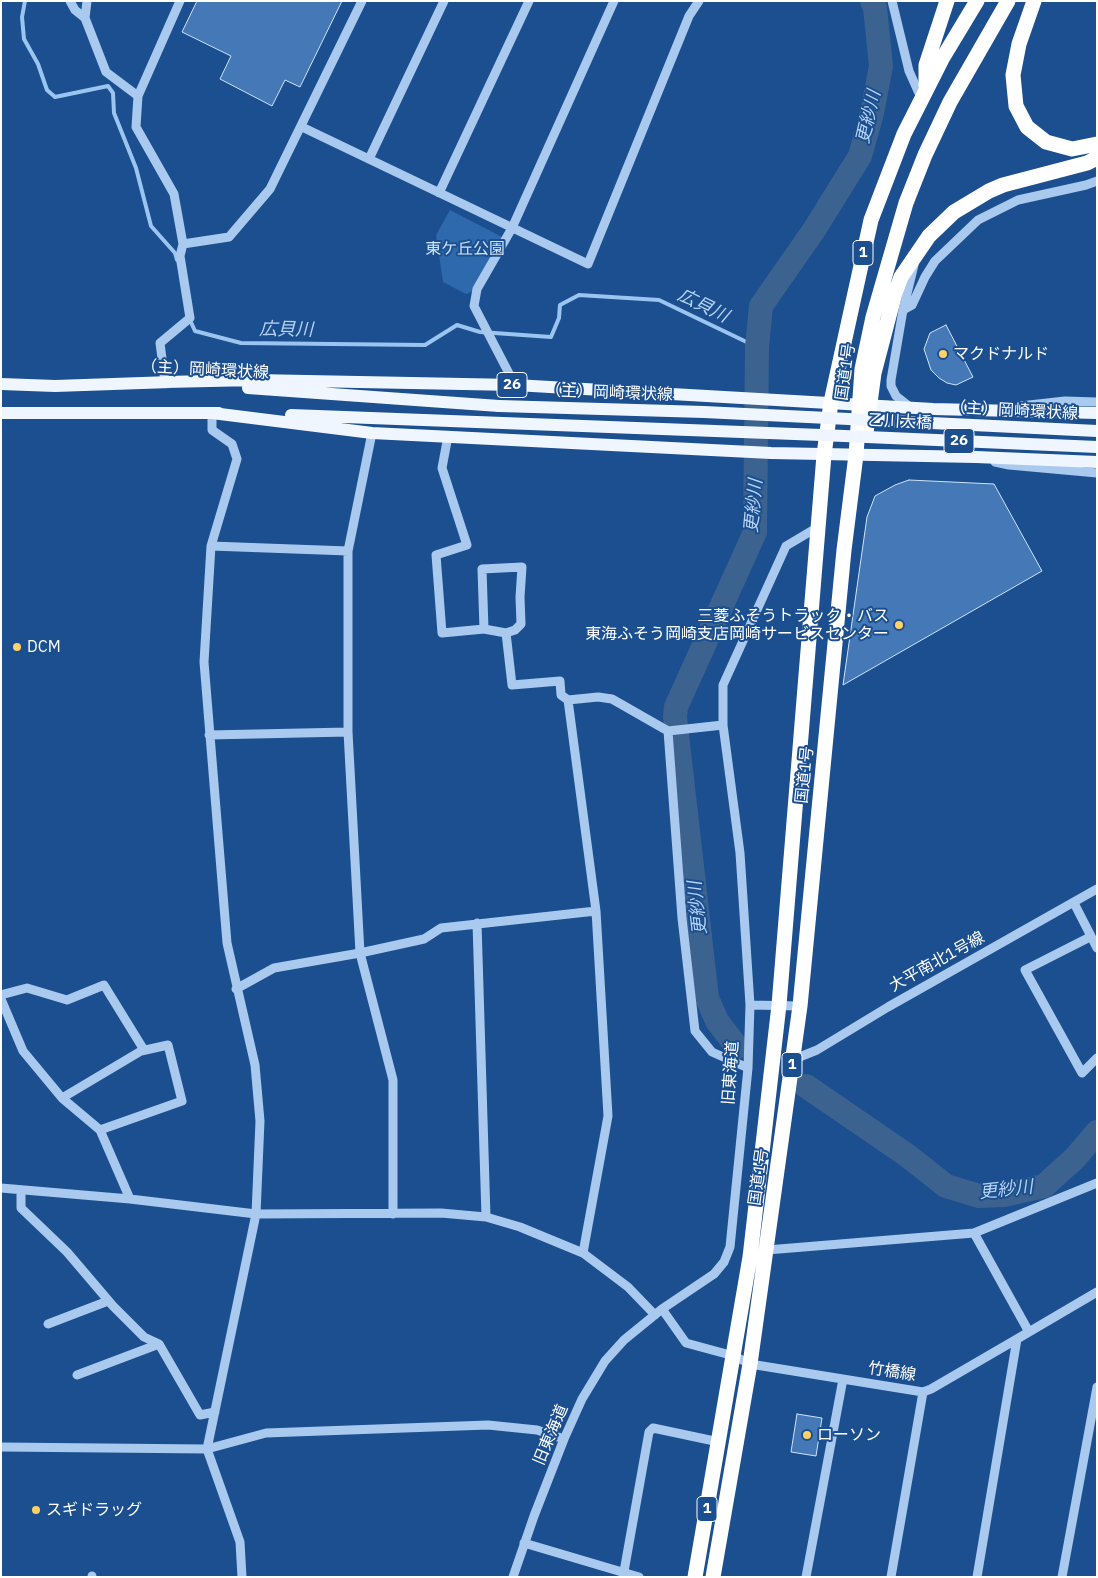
<!DOCTYPE html>
<html>
<head>
<meta charset="utf-8">
<style>
	body { margin:0 }
	#map { position:relative; width:1098px; height:1578px; overflow:hidden; background:#1b4f8f; font-family:"IBM Plex Sans",sans-serif }
	canvas { display:block }
	.frame { position:absolute; inset:0; border:2px solid #fff; pointer-events:none }
</style>
</head>
<body>
<div id="map">
<canvas width="1098" height="1578"></canvas>
<div class="frame"></div>
</div>
<script>
const c = document.querySelector('canvas').getContext('2d');
c.lineJoin = 'round';
function fill(path, color) {
  c.fillStyle = color;
  c.fill(path, 'evenodd');
}
function toPath(rows) {
  const path = new Path2D();
  for (const r of rows) {
    path.moveTo(r[0], r[1]);
    for (let i = 2; i < r.length; i += 2) path.lineTo(r[i], r[i + 1]);
  }
  return path;
}
function strokePath(path, color, width, dash) {
  c.strokeStyle = color;
  c.lineWidth = width;
  c.lineCap = dash ? 'butt' : 'round';
  c.setLineDash(dash || []);
  c.stroke(path);
}
function drawText(font, color, halo, rows, align = 'center') {
  c.font = font + ' "IBM Plex Sans","Noto Sans JP",sans-serif';
  c.lineWidth = 4;
  c.setLineDash([]);
  c.textBaseline = 'middle';
  c.strokeStyle = halo;
  c.fillStyle = color;
  for (const [text, x, y, turn = 0] of rows) {
    c.save();
    c.translate(x, y);
    c.rotate((+turn || 0) * Math.PI / 180);
    c.textAlign = isNaN(turn) ? turn : align;
    if (halo) c.strokeText(text, 0, 0);
    c.fillText(text, 0, 0);
    c.restore();
  }
}
const green = toPath([
	[450,210,502,237,473,291,466,294,443,282,436,235]
]);
const stream = toPath([
	[25,1,22,17,24,39,38,64,47,90,55,97,108,86,113,93,114,113,136,168,151,226,175,253,177,260],
	[190,320,195,331,241,343,425,345,457,325,480,332,551,337,559,318,560,305,579,295,659,300,757,347]
]);
const river = toPath([
	[737,1047,717,1021,707,998,675,717,676,707,755,532,757,347,761,306,814,230,860,156,872,113,881,66,875,8,872,1],
	[806,1086,908,1156,946,1186,979,1196,1004,1195,1044,1186,1075,1158,1097,1132]
]);
const building = toPath([
	[197,1,342,1,300,87,285,80,272,106,220,79,231,56,182,32,197,1],
	[946,325,973,377,956,385,947,383,939,378,931,370,924,349,930,333,946,325],
	[909,480,994,484,1042,571,843,685,867,517,875,496,895,485,909,480],
	[797,1414,822,1418,816,1456,791,1452,797,1414]
]);
const minor = toPath([
	[70,1,75,10,85,18],
	[87,1,85,18,106,72,138,96],
	[892,1,909,71,922,100],
	[302,127,588,264,689,16,699,1],
	[369,159,444,1],
	[439,193,529,1],
	[183,244,229,237,270,189,362,1],
	[903,310,912,305,925,277,935,261,978,220,1018,200,1086,185,1097,181],
	[165,382,160,343,190,318,180,256,183,244,174,194,136,127,138,96,180,1],
	[515,385,474,306,477,289,512,228,614,1],
	[1020,406,1065,401,1097,402],
	[910,407,896,396,891,386,891,380,903,310,914,265],
	[212,413,212,430,232,444,237,459,211,546,204,662,227,943,255,1065,260,1121,256,1214,207,1449,240,1542,242,1577],
	[372,433,348,551,348,732,360,953,393,1080,393,1214],
	[448,436,442,468,467,545,436,555,442,633,484,629,506,633,515,630,521,624,520,597,522,567,482,569,484,629],
	[995,462,1009,465,1097,473],
	[211,546,348,551],
	[506,633,512,685,560,681,561,695,568,700],
	[668,731,682,918,695,1031,712,1052,748,1068],
	[209,735,348,732],
	[1074,903,1097,948],
	[477,923,486,1217],
	[1090,937,1025,970,1082,1073,1097,1058],
	[236,989,274,968,360,953,424,939,441,928,596,911],
	[1,995,27,988,67,1000,104,985,144,1050],
	[1,999,23,1051,62,1098,100,1130,130,1199],
	[750,1005,800,1006],
	[792,1060,817,1050,888,1007,1097,889],
	[62,1098,141,1051,168,1045,182,1101,100,1130],
	[1,1188,130,1199,256,1214,441,1213,486,1217,520,1227,583,1253,628,1287,655,1315],
	[21,1191,21,1208,67,1252,113,1306,144,1337,159,1344,200,1415,215,1412],
	[974,1233,1097,1183],
	[767,1250,974,1233,1029,1332],
	[583,1253,608,1116,596,911,568,700,598,697,612,699,668,731,723,725],
	[662,1309,686,1343,734,1356,750,1364,923,1392,931,1389,1017,1339,1097,1292],
	[48,1324,108,1301],
	[77,1375,159,1344],
	[1,1447,207,1449,266,1433,488,1425,537,1430,564,1439],
	[524,1543,639,1577],
	[92,1576,92,1577],
	[513,1577,534,1516,564,1439,582,1399,605,1361,624,1340,662,1309,714,1274,724,1262,730,1247,748,1068,750,1005,740,853,723,725,723,685,786,546,818,527],
	[623,1577,649,1432,653,1428,719,1442],
	[806,1577,843,1379],
	[891,1577,923,1392],
	[977,1577,1017,1339],
	[1062,1577,1097,1387]
]);
const major = toPath([
	[165,382,255,380,515,385,933,409,1097,413],
	[1,384,55,386,171,382],
	[248,388,499,406],
	[1,413,219,413],
	[212,413,372,433,771,453,976,457,1097,462],
	[291,415,821,435]
]);
const highway = toPath([
	[1034,1,1019,44,1013,75,1016,106,1027,127,1046,142,1072,149,1097,144],
	[926,86,926,65,947,1],
	[866,433,874,373,895,293,901,277,929,236,954,212,989,191,1003,185,1087,163,1097,158],
	[695,1577,750,1257,779,1005,824,455,831,402,871,220,904,134,942,59,977,1],
	[713,1577,750,1364,800,1006,844,550,856,455,862,369,873,317,906,203,925,155,950,102,1008,1]
]);
const majorBridge = toPath([
	[499,406,704,412,1097,431],
	[821,435,1097,447]
]);
const markers = [
	[943,354,5,"#ffd166"],
	[899,625,5,"#ffd166"],
	[17,647,5,"#ffd166"],
	[807,1435,5,"#ffd166"],
	[36,1510,5,"#ffd166"]
];
const shields = [
	[863,253,20],
	[512,385,30],
	[959,441,30],
	[792,1065,20],
	[707,1509,20]
];
const shieldNames = [
	["1",863,253],
	["26",512,385],
	["26",959,441],
	["1",792,1065],
	["1",707,1509]
];
const parkNames = [
	["東ケ丘公園",465,249]
];
const poiNames = [
	["マクドナルド",953,354],
	["三菱ふそうトラック・バス",889,616,"right"],
	["東海ふそう岡崎支店岡崎サービスセンター",889,634,"right"],
	["DCM",27,647],
	["ローソン",817,1435],
	["スギドラッグ",46,1510]
];
const streetNames = [
	["（主）岡崎環状線",205,370,3],
	["国道1号",846,372,-82],
	["（主）岡崎環状線",609,393,2],
	["（主）岡崎環状線",1014,411,3],
	["乙川大橋",900,422,3],
	["国道1号",805,775,-84],
	["大平南北1号線",937,962,-29],
	["旧東海道",731,1073,-86],
	["国道1号",759,1177,-82],
	["竹橋線",892,1372,9],
	["旧東海道",551,1435,-67]
];
const waterNames = [
	["更紗川",869,117,-77],
	["広貝川",703,306,26],
	["広貝川",286,330,1],
	["更紗川",754,506,-85],
	["更紗川",698,908,-96],
	["更紗川",1006,1190,-6]
];
fill(green, '#2e69ad');
strokePath(stream, '#9cc4f0', 4);
strokePath(river, '#3c6290', 24);
fill(building, '#4478b7');
strokePath(building, '#cfe3fa', 1);
strokePath(minor, '#a9c9ee', 9);
strokePath(major, '#f0f6ff', 12);
strokePath(highway, '#fff', 15);
strokePath(majorBridge, '#f0f6ff', 12);
for (const [x, y, r, color] of markers) {
  const dot = new Path2D();
  dot.arc(x, y, r, 0, 2 * Math.PI);
  c.fillStyle = color;
  c.fill(dot);
  strokePath(dot, '#1b4f8f', 2);
}
for (const [x, y, w] of shields) {
  const box = new Path2D();
  box.roundRect(x - w / 2, y - 12.5, w, 25, 4);
  c.fillStyle = '#1b4f8f';
  c.fill(box);
  strokePath(box, '#fff', 1);
}
drawText('bold 15px', '#fff', null, shieldNames);
drawText('16px', '#cfe3fa', '#1b4f8f', parkNames);
drawText('16px', '#fff', '#1b4f8f', poiNames, 'left');
drawText('16px', '#fff', '#1b4f8f', streetNames);
drawText('italic 18px', '#b5d3f5', '#1b4f8f', waterNames);
</script>
</body>
</html>
